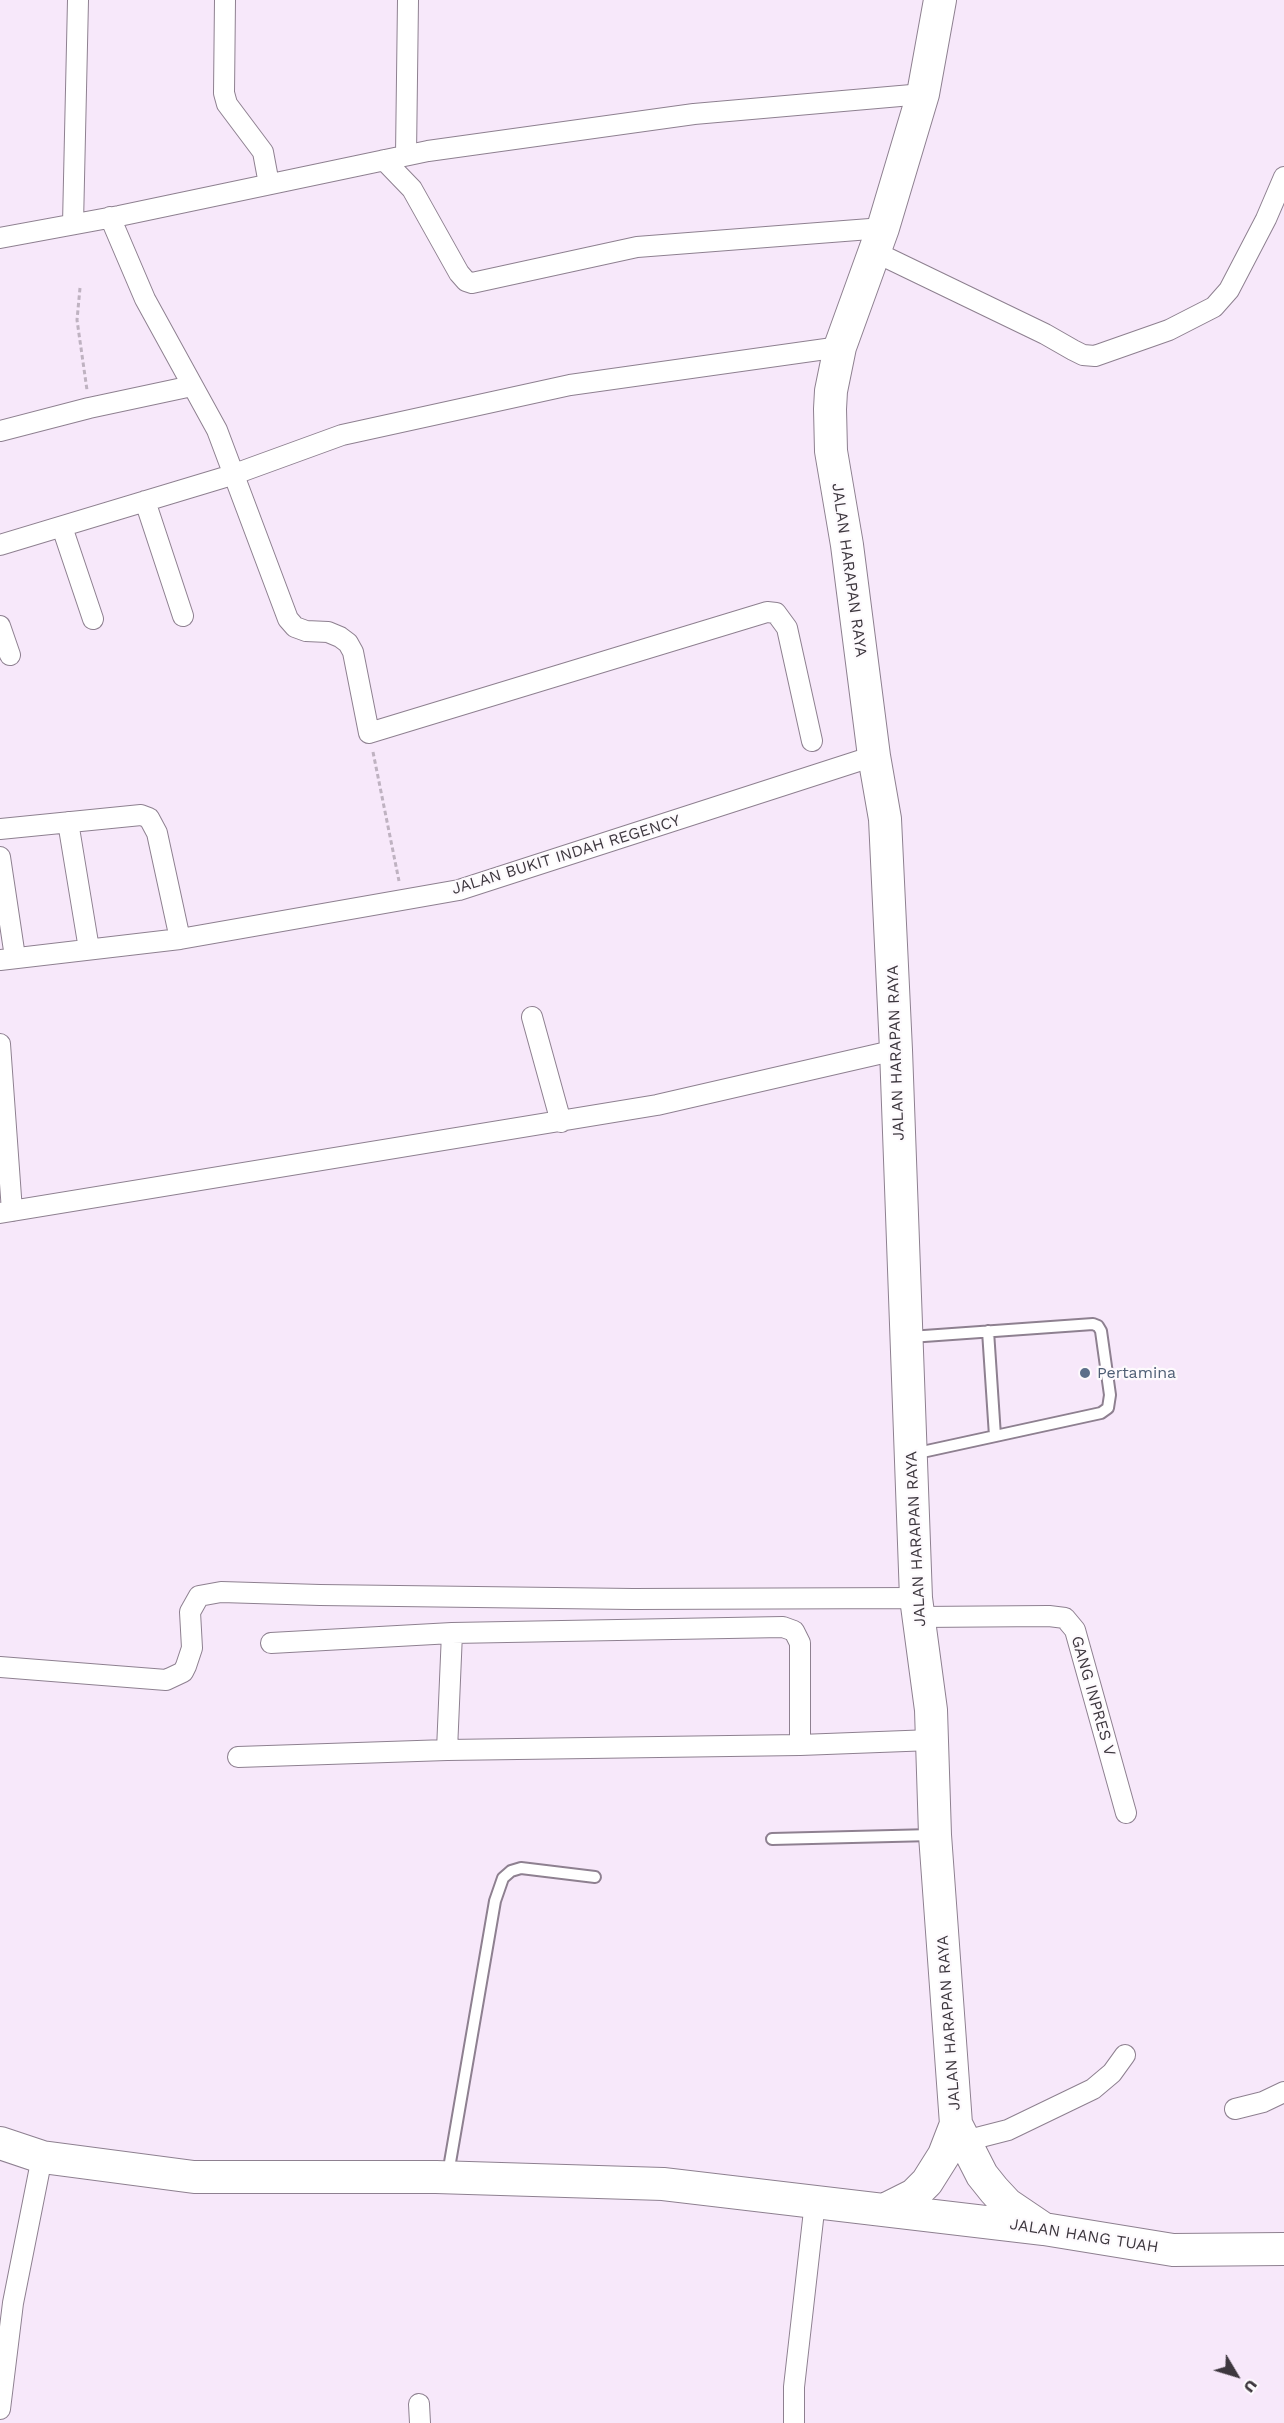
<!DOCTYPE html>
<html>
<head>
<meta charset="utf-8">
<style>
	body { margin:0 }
	#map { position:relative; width:1284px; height:2423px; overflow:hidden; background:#f7e8fa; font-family:"Work Sans",sans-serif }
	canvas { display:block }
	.north { position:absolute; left:1206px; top:2345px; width:60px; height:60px; -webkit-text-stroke:4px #fdfafd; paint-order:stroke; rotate:128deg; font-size:16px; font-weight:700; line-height:24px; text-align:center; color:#3d373e }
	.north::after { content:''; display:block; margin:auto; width:21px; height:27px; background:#3d373e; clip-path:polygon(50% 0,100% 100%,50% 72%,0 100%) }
</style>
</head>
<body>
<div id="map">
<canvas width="1284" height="2423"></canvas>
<div class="north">U</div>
</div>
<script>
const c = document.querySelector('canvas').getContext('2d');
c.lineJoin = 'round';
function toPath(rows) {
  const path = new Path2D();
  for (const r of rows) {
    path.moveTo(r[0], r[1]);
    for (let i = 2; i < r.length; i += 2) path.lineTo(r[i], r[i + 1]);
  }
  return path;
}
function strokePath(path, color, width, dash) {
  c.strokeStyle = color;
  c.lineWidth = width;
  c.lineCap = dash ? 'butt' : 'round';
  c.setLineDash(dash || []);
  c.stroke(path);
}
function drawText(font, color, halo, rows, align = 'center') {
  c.font = font + ' "Work Sans",sans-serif';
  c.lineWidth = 4.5;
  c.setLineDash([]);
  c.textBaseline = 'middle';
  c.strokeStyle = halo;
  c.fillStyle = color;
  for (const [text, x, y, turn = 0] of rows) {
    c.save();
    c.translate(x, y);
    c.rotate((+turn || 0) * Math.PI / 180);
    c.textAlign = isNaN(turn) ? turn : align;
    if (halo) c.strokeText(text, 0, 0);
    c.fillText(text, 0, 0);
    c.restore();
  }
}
const path = toPath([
	[80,288,77,320,87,390],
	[373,752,399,881]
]);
const service = toPath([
	[988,1331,995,1436],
	[910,1337,1093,1324,1098,1326,1101,1331,1110,1395,1108,1408,1101,1413,913,1454],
	[772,1839,932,1835],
	[448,2174,495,1901,503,1878,511,1871,521,1868,595,1877]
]);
const minor = toPath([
	[225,0,224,93,227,104,263,152,269,184],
	[406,155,408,0],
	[384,160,412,189,459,273,466,281,472,283,637,247,883,228],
	[110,217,145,299,217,430,288,619,295,627,306,631,328,632,340,637,348,643,353,652,369,733,767,612,776,613,787,628,812,741],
	[73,224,78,0],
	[0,238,119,216,428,151,694,114,923,94],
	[873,251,1045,334,1073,350,1083,355,1095,356,1169,330,1214,307,1229,290,1266,219,1284,177],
	[0,431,89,408,192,386],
	[145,501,183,616],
	[62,527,93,619],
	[0,545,232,475,342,435,570,385,840,347],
	[0,626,10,655],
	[68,822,89,949],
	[0,829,141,815,149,818,157,833,180,939],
	[0,857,15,957],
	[0,960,180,939,459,890,874,756],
	[532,1017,561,1122],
	[0,1044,12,1211],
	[0,1213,657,1105,896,1050],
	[919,1617,1049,1616,1065,1618,1075,1630,1126,1813],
	[271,1643,452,1633,783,1627,794,1631,800,1643,800,1745],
	[0,1667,166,1680,183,1672,186,1666,192,1648,190,1612,199,1596,221,1592,320,1595,633,1599,916,1598],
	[447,1750,452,1633],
	[238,1757,447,1750,800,1745,932,1740],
	[1235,2109,1263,2102,1284,2092],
	[965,2141,1008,2130,1093,2089,1112,2073,1125,2055],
	[419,2404,420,2423],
	[0,2409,13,2303,42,2157],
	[794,2423,794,2387,815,2202]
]);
const primary = toPath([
	[956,2124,982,2175,994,2190,1007,2204,1041,2227],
	[0,2143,42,2157,194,2177,436,2177,663,2184,1044,2229,1173,2250,1284,2249],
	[884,2210,914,2195,927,2182,944,2155,956,2124,935,1835,931,1710,916,1598,896,1050,885,819,874,756,847,545,831,451,830,409,831,391,840,347,883,228,923,94,940,0]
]);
const markers = [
	[1085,1373,6,"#5c6f8a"]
];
const streetNames = [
	["JALAN HARAPAN RAYA",849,570,82],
	["JALAN BUKIT INDAH REGENCY",566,855,-17],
	["JALAN HARAPAN RAYA",896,1053,-92],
	["JALAN HARAPAN RAYA",916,1539,-93],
	["GANG INPRES V",1093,1696,74],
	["JALAN HARAPAN RAYA",949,2023,-94],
	["JALAN HANG TUAH",1084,2236,9]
];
const serviceNames = [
	["Pertamina",1097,1373]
];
strokePath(service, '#8e8090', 14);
strokePath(minor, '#8e8090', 22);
strokePath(primary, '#8e8090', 34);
strokePath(path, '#bfb2c1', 3, [4.5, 3]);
strokePath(service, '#fff', 10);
strokePath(minor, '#fff', 20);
strokePath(primary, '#fff', 32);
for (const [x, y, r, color] of markers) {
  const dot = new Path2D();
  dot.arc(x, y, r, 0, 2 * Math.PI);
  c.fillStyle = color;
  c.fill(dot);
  strokePath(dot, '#fdfafd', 2);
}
drawText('16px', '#3d373e', '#fdfafd', streetNames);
drawText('16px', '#4e5e75', '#fdfafd', serviceNames, 'left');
</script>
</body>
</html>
